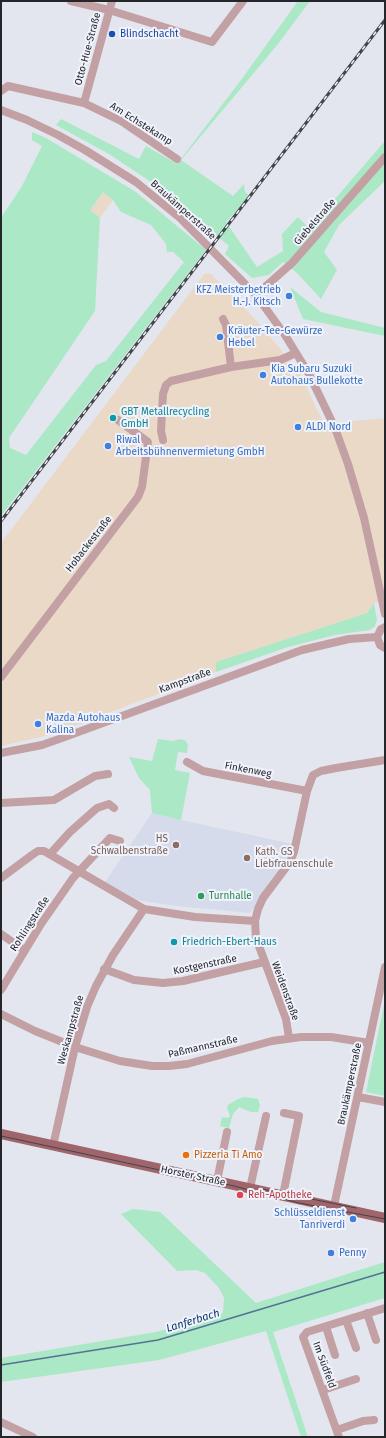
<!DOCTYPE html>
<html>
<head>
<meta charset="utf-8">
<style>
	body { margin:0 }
	#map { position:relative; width:386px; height:1438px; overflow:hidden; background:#e3e6ee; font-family:"Fira Sans",sans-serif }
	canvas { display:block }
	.frame { position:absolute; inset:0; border:2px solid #252629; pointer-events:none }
</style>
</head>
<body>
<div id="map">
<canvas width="386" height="1438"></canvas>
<div class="frame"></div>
</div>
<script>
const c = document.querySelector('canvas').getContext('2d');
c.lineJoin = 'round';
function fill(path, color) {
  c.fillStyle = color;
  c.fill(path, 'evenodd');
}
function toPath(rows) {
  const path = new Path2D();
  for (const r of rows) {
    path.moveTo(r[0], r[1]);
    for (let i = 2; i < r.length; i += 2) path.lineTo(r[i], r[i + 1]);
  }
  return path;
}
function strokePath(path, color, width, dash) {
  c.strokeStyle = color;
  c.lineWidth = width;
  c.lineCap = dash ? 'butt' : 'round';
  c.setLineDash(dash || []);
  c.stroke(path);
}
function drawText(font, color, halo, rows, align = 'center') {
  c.font = font + ' "Fira Sans",sans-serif';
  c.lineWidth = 4;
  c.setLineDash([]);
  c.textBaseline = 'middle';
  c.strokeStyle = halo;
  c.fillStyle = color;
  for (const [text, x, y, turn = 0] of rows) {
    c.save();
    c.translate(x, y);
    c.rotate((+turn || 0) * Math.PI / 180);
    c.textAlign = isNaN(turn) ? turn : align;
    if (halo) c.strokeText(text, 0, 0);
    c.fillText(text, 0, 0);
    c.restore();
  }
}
const industrial = toPath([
	[103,192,113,200,100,218,90,210],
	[205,273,211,274,256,320,299,371,324,424,385,418,385,601,374,603,367,613,216,662,216,672,53,734,1,746,1,543]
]);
const built = toPath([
	[152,813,181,820,293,844,281,869,250,913,176,906,137,900,105,882]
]);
const green = toPath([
	[298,1,310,1,278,44,181,160,233,196,244,184,245,192,250,196,226,222,257,267,283,251,282,234,298,217,308,227,329,206,385,141,385,181,339,225,324,252,337,270,321,299,297,273,283,262,269,275,252,278,225,254,229,246,154,184,109,154,56,125,61,119,139,159,146,146,177,164,241,80],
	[32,132,46,138,136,192,206,250,1,516,1,218,22,186,42,146,32,140],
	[103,192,113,200,121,212,151,225,166,244,167,252,173,252,184,262,106,361,96,365,26,455,10,448,9,438,95,311,100,218,90,210],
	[290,287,321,312,385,328,385,336,303,319],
	[374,603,377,620,375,626,370,630,335,635,288,647,216,672,216,662,367,613],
	[158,739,173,741,181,739,186,741,188,745,187,753,178,752,175,770,190,773,181,820,152,813,150,790,139,778,129,757,152,761],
	[385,1000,385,1096,366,1092],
	[244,1097,258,1099,260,1106,258,1112,251,1112,239,1107,233,1114,229,1128,220,1126,222,1117,228,1118,230,1116,227,1108,228,1105,238,1099],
	[133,1209,160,1212,256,1303,385,1262,385,1298,273,1332,308,1437,301,1437,266,1331,159,1360,1,1382,1,1358,156,1332,223,1313,224,1298,219,1288,205,1273,196,1270,177,1271,121,1214]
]);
const stream = toPath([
	[1,1365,158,1340,385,1272]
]);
const minor = toPath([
	[71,1,109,10,212,42,243,1],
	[1,91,8,86,84,103,121,121,177,159],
	[84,103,112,1],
	[1,110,27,120,58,135,85,150,136,182,180,218,256,295,285,335,309,374,335,428,348,464,364,518,385,614],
	[256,295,292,263,385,157],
	[223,319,226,325,231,367],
	[163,440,161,431,163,394,166,385,171,381,231,367,280,360,296,353],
	[385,627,381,629,377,637,380,645,385,648],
	[1,677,138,497,142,487,148,442,118,420],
	[1,753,42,745,62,738,302,650,349,639,377,637],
	[187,762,203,771,307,791],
	[1,803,54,800,95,776,108,774],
	[51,853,70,832,97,808,109,804,114,808],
	[1,878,32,855,38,851,44,851,144,909,195,917,255,921],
	[1,934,24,950],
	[104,969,134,980,163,983,183,981,264,962],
	[1,990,41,924,73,878,110,838,120,841],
	[1,1014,35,1031,75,1047,120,1061,152,1066,169,1066,187,1064,272,1041,301,1037,331,1037,369,1043],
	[289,1038,286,1019,256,938,255,921,258,909,263,898,290,862,294,852,307,791,313,775,321,771,336,768,385,760],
	[358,1097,385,1102],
	[53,1146,75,1047,87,1007,96,986,113,955,144,909],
	[217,1181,227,1132],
	[250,1188,266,1116],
	[283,1195,299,1116,284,1113],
	[334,1206,385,967],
	[367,1313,376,1340],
	[346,1320,356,1348],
	[326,1327,335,1355],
	[323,1390,356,1379],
	[1,1422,33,1437],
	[337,1430,363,1421,374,1420],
	[339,1437,303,1337,307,1332,385,1308]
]);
const major = toPath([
	[1,1134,385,1218]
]);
const tram = toPath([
	[1,1136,234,1186,299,1203,385,1219],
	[262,1189,356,1208]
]);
const rail = toPath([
	[1,521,385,20]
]);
const markers = [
	[112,34,4,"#1a4fb4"],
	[289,296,4,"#3f7fe0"],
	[220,337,4,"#3f7fe0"],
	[263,375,4,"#3f7fe0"],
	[113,418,4,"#0f9aa8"],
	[298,427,4,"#3f7fe0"],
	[108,446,4,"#3f7fe0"],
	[38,724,4,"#3f7fe0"],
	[176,845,4,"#8d6e63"],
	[247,858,4,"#8d6e63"],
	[201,896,4,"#2e9e5b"],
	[174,942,4,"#0f9aa8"],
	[186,1155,4,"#e8710a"],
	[240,1195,4,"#e0444e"],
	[353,1219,4,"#3f7fe0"],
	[331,1253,4,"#3f7fe0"]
];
const transitNames = [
	["Blindschacht",120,34]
];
const streetNames = [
	["Otto-Hue-Straße",88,49,-75],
	["Am Echstekamp",141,124,32],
	["Braukämperstraße",183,210,42],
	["Giebelstraße",315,222,-49],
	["Hobackestraße",89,544,-52],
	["Kampstraße",185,681,-20],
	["Finkenweg",248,770,11],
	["Rohlingstraße",30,924,-57],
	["Kostgenstraße",205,965,-12],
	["Weidenstraße",285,991,70],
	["Weskampstraße",71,1030,-74],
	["Paßmannstraße",203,1047,-13],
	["Braukämperstraße",350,1084,-78],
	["Horster Straße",193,1176,12],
	["Im Südfeld",324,1365,70]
];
const shopNames = [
	["KFZ Meisterbetrieb",281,290,"right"],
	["H.-J. Kitsch",281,302,"right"],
	["Kräuter-Tee-Gewürze",228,331],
	["Hebel",228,343],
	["Kia Subaru Suzuki",271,369],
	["Autohaus Bullekotte",271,381],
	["ALDI Nord",306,427],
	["Riwal",116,440],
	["Arbeitsbühnenvermietung GmbH",116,452],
	["Mazda Autohaus",46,718],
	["Kalina",46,730],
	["Schlüsseldienst",345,1213,"right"],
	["Tanriverdi",345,1225,"right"],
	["Penny",339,1253]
];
const cultureNames = [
	["GBT Metallrecycling",121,412],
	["GmbH",121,424],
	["Friedrich-Ebert-Haus",182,942]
];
const educationNames = [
	["HS",168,839],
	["Schwalbenstraße",168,851],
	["Kath. GS",255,852,"left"],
	["Liebfrauenschule",255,864,"left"]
];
const leisureNames = [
	["Turnhalle",209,896]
];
const foodNames = [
	["Pizzeria Ti Amo",194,1155]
];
const healthNames = [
	["Reh-Apotheke",248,1195]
];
const waterNames = [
	["Lanferbach",193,1321,-17]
];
fill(industrial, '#ebd9c8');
fill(built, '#d5dbea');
fill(green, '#abe8c5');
strokePath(stream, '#547296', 1.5);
strokePath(minor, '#c2a0a3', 8);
strokePath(major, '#9f656b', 10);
strokePath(tram, '#434549', 1);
strokePath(rail, '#434549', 3);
strokePath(rail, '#f0f3fc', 1.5, [4.5]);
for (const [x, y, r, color] of markers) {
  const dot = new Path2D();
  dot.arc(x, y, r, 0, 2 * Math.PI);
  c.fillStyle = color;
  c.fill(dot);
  strokePath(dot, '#f0f3fc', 1.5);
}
drawText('10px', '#164399', '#f0f3fc', transitNames, 'left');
drawText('10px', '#252629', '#f0f3fc', streetNames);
drawText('10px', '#366cbe', '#f0f3fc', shopNames, 'left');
drawText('10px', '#0d838f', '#f0f3fc', cultureNames, 'left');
drawText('10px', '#785e54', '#f0f3fc', educationNames, 'right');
drawText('10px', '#27864d', '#f0f3fc', leisureNames, 'left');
drawText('10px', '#c56008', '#f0f3fc', foodNames, 'left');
drawText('10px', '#be3a42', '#f0f3fc', healthNames, 'left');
drawText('italic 11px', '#0e3d6c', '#f0f3fc', waterNames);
</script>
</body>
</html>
